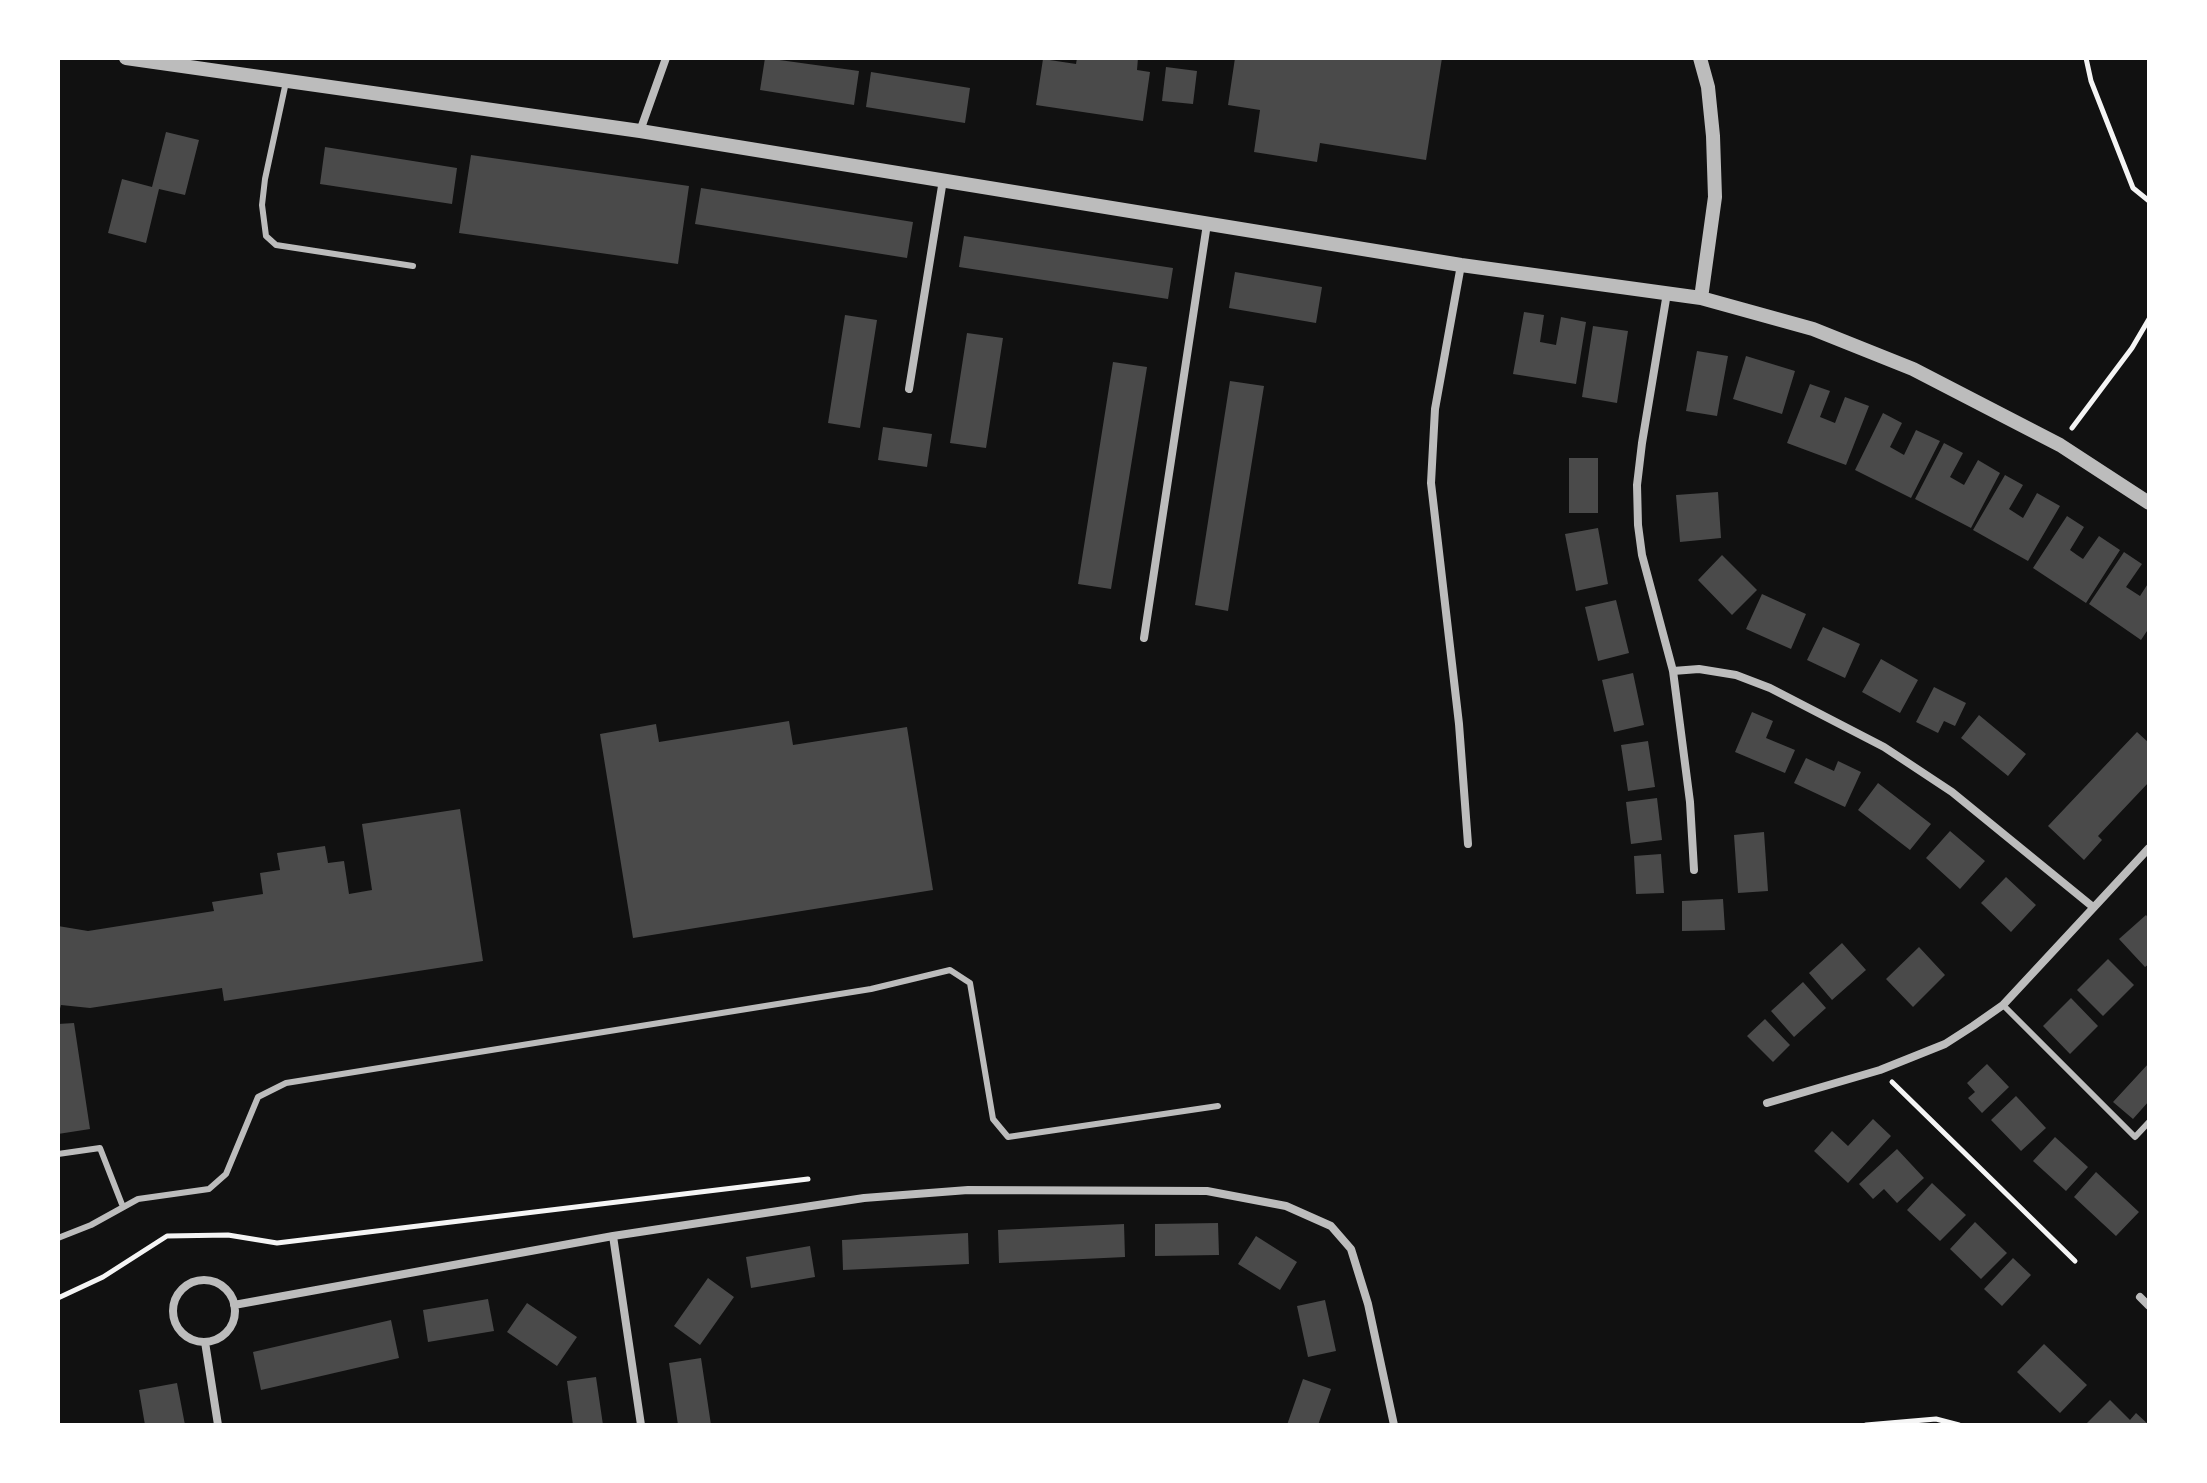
<!DOCTYPE html>
<html>
<head>
<meta charset="utf-8">
<style>
	body { margin:0 }
	#map { position:relative; width:2207px; height:1483px; overflow:hidden; background:#111; font-family:Spectral,serif }
	canvas { display:block }
	.frame { position:absolute; inset:0; border:60px solid #fff; pointer-events:none }
</style>
</head>
<body>
<div id="map">
<canvas width="2207" height="1483"></canvas>
<div class="frame"></div>
</div>
<script>
const c = document.querySelector('canvas').getContext('2d');
c.lineJoin = 'round';
function fill(path, color) {
  c.fillStyle = color;
  c.fill(path, 'evenodd');
}
function toPath(rows) {
  const path = new Path2D();
  for (const r of rows) {
    if (r.length === 3) {
      path.moveTo(r[0] + r[2], r[1]);
      path.arc(r[0], r[1], r[2], 0, 2 * Math.PI);
      continue;
    }
    path.moveTo(r[0], r[1]);
    for (let i = 2; i < r.length; i += 2) path.lineTo(r[i], r[i + 1]);
  }
  return path;
}
function strokePath(path, color, width, dash) {
  c.strokeStyle = color;
  c.lineWidth = width;
  c.lineCap = dash ? 'butt' : 'round';
  c.setLineDash(dash || []);
  c.stroke(path);
}
const building = toPath([
	[765,58,859,71,854,105,760,90],
	[1077,58,1138,58,1137,70,1150,72,1143,121,1036,105,1043,59,1076,64],
	[1235,58,1442,58,1426,160,1320,143,1317,162,1254,152,1260,110,1228,105],
	[1166,67,1197,71,1193,104,1162,101],
	[871,72,970,88,965,123,866,107],
	[166,132,199,140,185,195,159,189,146,243,108,233,122,179,152,187],
	[325,147,457,168,452,204,320,184],
	[471,155,689,186,678,264,459,233],
	[701,188,913,222,907,258,695,224],
	[964,236,1173,268,1168,299,959,267],
	[1235,272,1322,287,1316,323,1229,308],
	[1524,312,1544,315,1540,342,1556,345,1561,317,1586,322,1576,384,1513,374],
	[845,315,877,320,860,428,828,423],
	[1593,326,1628,331,1617,403,1582,397],
	[967,333,1003,338,986,448,950,443],
	[1697,351,1728,356,1717,416,1686,411],
	[1746,356,1795,371,1782,414,1733,399],
	[1113,362,1147,367,1111,589,1078,584],
	[1230,381,1264,386,1228,611,1195,605],
	[1810,384,1830,391,1820,417,1835,423,1845,397,1869,406,1846,465,1787,443],
	[1883,413,1902,423,1890,447,1904,455,1916,430,1940,441,1911,498,1855,470],
	[883,427,932,434,927,467,878,460],
	[1944,443,1963,453,1950,477,1964,485,1978,460,2000,473,1971,528,1915,499],
	[1569,458,1598,458,1598,513,1569,513],
	[2005,475,2023,485,2009,509,2023,518,2037,493,2060,506,2028,561,1973,530],
	[1718,492,1721,538,1680,542,1676,495],
	[2067,516,2084,527,2070,550,2077,555,2083,559,2099,536,2120,550,2086,603,2033,568],
	[1598,528,1608,584,1576,591,1565,534],
	[2124,552,2142,564,2126,587,2140,596,2149,582,2149,628,2141,640,2089,604],
	[1722,555,1757,590,1732,615,1698,580],
	[1762,594,1806,614,1791,649,1746,629],
	[1616,600,1629,653,1598,661,1585,607],
	[1823,627,1860,644,1845,678,1807,660],
	[1881,659,1918,680,1900,713,1862,692],
	[1633,673,1644,725,1614,732,1602,680],
	[1934,687,1966,703,1955,726,1944,721,1938,733,1916,722],
	[1752,712,1773,721,1766,738,1795,750,1785,773,1735,752],
	[1979,715,2026,754,2008,776,1961,738],
	[789,721,793,745,907,727,933,890,633,938,600,734,656,724,659,742],
	[2137,732,2149,743,2149,782,2098,836,2102,840,2084,860,2048,826],
	[1648,741,1655,787,1628,791,1621,745],
	[1806,758,1834,771,1838,761,1861,772,1845,807,1794,783],
	[1878,783,1931,824,1910,850,1858,810],
	[1657,798,1662,840,1631,844,1626,802],
	[460,809,483,961,224,1001,222,988,90,1008,61,1005,58,1016,58,926,88,931,214,911,212,902,263,894,260,873,280,870,277,853,325,846,328,863,344,861,349,894,372,890,362,824],
	[1950,831,1985,861,1960,889,1926,858],
	[1764,832,1768,891,1738,893,1734,835],
	[1661,854,1664,893,1636,894,1634,856],
	[2006,877,2036,905,2011,932,1981,903],
	[1723,899,1725,930,1682,931,1682,901],
	[2146,915,2149,919,2149,964,2145,967,2119,939],
	[1842,943,1866,970,1832,1000,1809,973],
	[1919,947,1945,975,1913,1007,1886,979],
	[2108,959,2134,985,2103,1016,2077,990],
	[1803,982,1826,1008,1794,1037,1771,1011],
	[2071,998,2098,1026,2070,1054,2043,1026],
	[1765,1019,1790,1045,1773,1062,1747,1036],
	[74,1023,90,1129,58,1134,58,1024],
	[2149,1063,2149,1101,2133,1119,2113,1102],
	[1987,1064,2009,1087,1982,1113,1968,1098,1975,1092,1967,1083],
	[2016,1096,2046,1128,2021,1151,1991,1120],
	[1873,1119,1891,1136,1848,1183,1814,1151,1832,1131,1848,1146],
	[2055,1137,2088,1167,2066,1191,2033,1161],
	[1897,1149,1924,1178,1897,1203,1884,1189,1873,1199,1859,1184],
	[2096,1172,2139,1212,2116,1236,2074,1197],
	[1932,1183,1966,1215,1940,1241,1907,1210],
	[1975,1222,2007,1253,1981,1279,1950,1249],
	[1218,1223,1219,1255,1155,1256,1155,1224],
	[1124,1224,1125,1257,999,1263,998,1230],
	[968,1233,969,1264,843,1270,842,1240],
	[1256,1236,1297,1262,1280,1290,1238,1264],
	[810,1246,815,1277,751,1288,746,1257],
	[2013,1258,2031,1275,2002,1306,1984,1289],
	[708,1278,734,1297,700,1345,674,1326],
	[488,1299,494,1331,428,1342,423,1310],
	[1325,1300,1336,1351,1308,1357,1297,1306],
	[527,1303,577,1337,557,1366,507,1332],
	[391,1320,399,1358,261,1390,253,1352],
	[2044,1344,2087,1385,2060,1413,2017,1372],
	[701,1358,711,1425,678,1425,669,1363],
	[596,1377,603,1425,573,1425,567,1381],
	[1303,1379,1331,1389,1318,1425,1287,1425],
	[177,1383,185,1425,145,1425,139,1390],
	[2110,1400,2130,1420,2136,1413,2149,1425,2085,1425]
]);
const path = toPath([
	[2086,58,2091,81,2133,188,2149,201],
	[2072,428,2132,348,2149,319],
	[1892,1082,2075,1261],
	[58,1298,103,1277,167,1236,228,1235,277,1243,808,1179],
	[1866,1425,1936,1419,1959,1425]
]);
const service = toPath([
	[286,82,265,179,262,205,266,236,276,245,413,266],
	[2003,1005,2135,1137,2149,1122],
	[58,1154,100,1148,123,1207],
	[58,1238,91,1225,138,1199,209,1189,226,1174,258,1097,286,1083,871,989,950,970,970,983,993,1119,1008,1137,1218,1106]
]);
const minor = toPath([
	[640,131,666,58],
	[1461,265,1435,409,1431,483,1459,724,1468,844],
	[1667,293,1642,443,1637,485,1638,525,1642,555,1673,671,1690,802,1694,870],
	[909,389,943,180],
	[1144,638,1207,224],
	[1673,671,1699,669,1736,675,1770,688,1884,747,1952,792,2093,907],
	[1767,1103,1880,1070,1945,1044,1973,1026,2003,1005,2149,848],
	[613,1236,641,1425],
	[204,1311,31],
	[2140,1297,2149,1306],
	[234,1305,613,1236,864,1198,968,1190,1207,1191,1286,1206,1331,1226,1351,1249,1368,1304,1394,1425],
	[205,1342,218,1425]
]);
const tertiary = toPath([
	[126,58,640,131,1461,265,1701,298,1813,329,1913,369,2060,445,2149,503],
	[1700,58,1708,87,1713,136,1715,197,1701,298]
]);
fill(building, '#4a4a4a');
strokePath(path, '#f5f5f5', 5);
strokePath(service, '#bcbcbc', 6);
strokePath(minor, '#bcbcbc', 8);
strokePath(tertiary, '#bcbcbc', 14);
</script>
</body>
</html>
